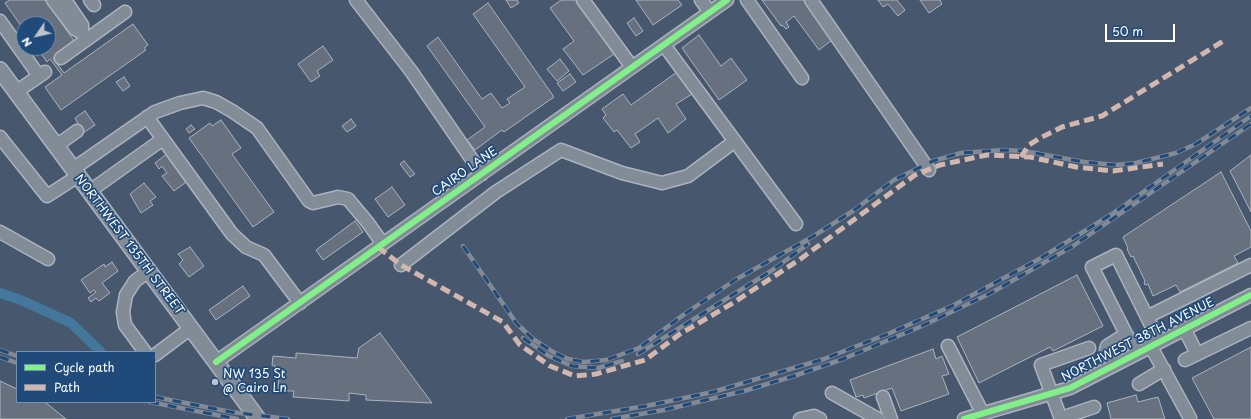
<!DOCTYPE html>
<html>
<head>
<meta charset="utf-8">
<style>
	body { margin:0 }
	#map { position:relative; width:1251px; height:419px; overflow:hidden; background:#46576e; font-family:"Playpen Sans",sans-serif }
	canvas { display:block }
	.legend { position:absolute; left:16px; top:351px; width:140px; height:52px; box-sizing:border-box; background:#1f4a7a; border:1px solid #7992af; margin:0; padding:5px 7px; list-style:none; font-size:12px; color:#fff }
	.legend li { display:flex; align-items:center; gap:8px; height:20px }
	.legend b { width:20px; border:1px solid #7992af }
	.north { position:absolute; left:16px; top:16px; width:40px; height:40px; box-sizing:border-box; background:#1f4a7a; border:1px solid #7992af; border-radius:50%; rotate:236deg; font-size:11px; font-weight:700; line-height:16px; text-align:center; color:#fff }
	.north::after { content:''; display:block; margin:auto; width:14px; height:18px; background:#bec4cc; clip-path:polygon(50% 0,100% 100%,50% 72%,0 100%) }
	.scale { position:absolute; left:1105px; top:24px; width:70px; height:18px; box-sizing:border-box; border:2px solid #fff; border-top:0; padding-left:5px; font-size:12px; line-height:14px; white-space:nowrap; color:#fff; -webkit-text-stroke:3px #1f4a7a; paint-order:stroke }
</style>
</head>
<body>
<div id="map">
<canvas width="1251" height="419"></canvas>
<ul class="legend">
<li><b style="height:5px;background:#82f089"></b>Cycle path</li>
<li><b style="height:5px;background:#d1b7ad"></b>Path</li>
</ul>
<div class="north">N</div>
<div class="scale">50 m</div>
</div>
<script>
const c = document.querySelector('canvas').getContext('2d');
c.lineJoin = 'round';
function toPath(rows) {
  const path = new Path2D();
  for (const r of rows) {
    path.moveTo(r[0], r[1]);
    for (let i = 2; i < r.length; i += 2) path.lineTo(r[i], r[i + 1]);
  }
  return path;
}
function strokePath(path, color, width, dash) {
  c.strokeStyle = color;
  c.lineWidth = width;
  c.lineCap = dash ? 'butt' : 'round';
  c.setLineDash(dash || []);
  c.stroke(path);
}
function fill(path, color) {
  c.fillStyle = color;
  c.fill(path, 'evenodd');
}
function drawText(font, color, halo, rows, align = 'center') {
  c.font = font + ' "Playpen Sans",sans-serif';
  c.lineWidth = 3.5;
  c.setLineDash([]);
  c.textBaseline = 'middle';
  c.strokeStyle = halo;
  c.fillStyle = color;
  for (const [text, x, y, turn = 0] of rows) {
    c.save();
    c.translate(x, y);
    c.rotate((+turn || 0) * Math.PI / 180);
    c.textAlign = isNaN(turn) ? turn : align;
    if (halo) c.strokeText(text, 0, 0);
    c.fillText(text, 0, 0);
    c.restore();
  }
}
const canal = toPath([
	[0,293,21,300,71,323,101,352]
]);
const building = toPath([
	[10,0,45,0,75,42,53,58,64,73,133,24,148,45,144,48,146,50,61,110,45,87,62,75,50,59,47,62,37,48,48,48,48,24,24,24,24,30,5,3,10,0],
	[506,0,517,0,519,3,511,8,506,0],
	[561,0,579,0,617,52,583,75,563,49,574,41,550,8,561,0],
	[636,0,678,0,682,5,653,25,636,0],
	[762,0,804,0,832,40,819,50,794,16,786,22,789,27,786,29,782,25,781,26,762,0],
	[878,0,897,0,905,10,898,16,888,4,883,7,878,0],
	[920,0,940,0,942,4,929,13,920,0],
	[488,3,554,97,504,132,502,130,475,150,467,140,485,127,427,46,438,37,482,99,491,93,502,108,510,103,507,99,525,87,473,14,488,3],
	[634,18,643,31,636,36,627,23,634,18],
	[699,35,721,66,731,58,747,80,719,100,682,48,699,35],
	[323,46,333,60,317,71,320,76,311,82,298,64,323,46],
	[560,59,569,71,557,81,547,69,560,59],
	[677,72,692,94,676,104,686,119,668,133,658,118,635,134,640,142,631,148,617,130,614,132,603,118,606,115,602,109,623,94,631,105,677,72],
	[570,74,576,82,563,91,557,83,570,74],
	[124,77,130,86,123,91,116,82,124,77],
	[85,111,95,125,83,133,75,118,85,111],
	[351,119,356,126,347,132,342,126,351,119],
	[221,120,241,148,232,154,274,212,253,227,189,138,210,123,212,126,221,120],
	[191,125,195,129,189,133,186,129,191,125],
	[168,153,189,180,174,191,162,176,167,173,162,166,159,169,155,163,168,153],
	[1251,155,1251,212,1230,171,1251,155],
	[404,161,415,174,410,177,400,164,404,161],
	[1221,172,1251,231,1251,247,1234,256,1238,263,1180,292,1176,285,1153,296,1148,284,1145,285,1144,282,1145,281,1133,256,1131,257,1127,249,1128,248,1123,237,1221,172],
	[144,183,156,197,150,201,153,205,141,213,130,194,144,183],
	[392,187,405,205,388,217,375,199,392,187],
	[355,221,363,232,323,260,316,250,355,221],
	[190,247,204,266,189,277,179,264,183,260,178,254,190,247],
	[112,262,118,271,102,283,110,293,99,301,96,298,91,302,88,298,96,292,94,290,90,293,81,280,104,264,105,267,112,262],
	[1077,275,1103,326,1053,351,1050,347,979,383,957,337,1077,275],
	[243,286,250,296,216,320,209,310,243,286],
	[380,333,432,403,366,400,366,395,349,393,349,401,293,397,294,391,278,391,279,371,275,370,275,366,272,365,273,356,296,358,296,353,357,358,359,348,380,333],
	[1251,347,1251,419,1214,419,1192,378,1251,347],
	[933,349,936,359,942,356,949,374,942,376,949,394,901,411,892,388,864,398,863,395,856,397,850,380,933,349],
	[0,381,17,389,17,402,45,402,66,419,0,419,0,381],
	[1136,395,1138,402,1158,397,1165,419,1111,419,1107,403,1136,395]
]);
const minor = toPath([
	[53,0,75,29,82,33,82,25,65,0],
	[90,0,94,5],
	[356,0,411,71,482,174],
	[583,0,632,67],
	[701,0,710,12],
	[747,0,802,78],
	[811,0,929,170],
	[0,21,39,76],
	[664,45,796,224],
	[61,58,125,12],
	[16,92,45,72],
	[147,117,232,234,246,247,264,255,300,303],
	[0,137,47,196,78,176],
	[56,146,77,131],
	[73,169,155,112,180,103,203,98,216,102,232,111,257,128,309,201,313,203,338,197,348,199,368,223,383,244],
	[90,191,163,139],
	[0,232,48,259],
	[401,265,496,192,561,150,622,173,662,183,688,176,735,141],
	[1147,317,1251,265],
	[1184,328,1197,354],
	[1126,334,1092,267,1116,255,1159,341],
	[1150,345,1190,418],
	[948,346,983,414],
	[145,352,125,325,123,312,126,295,135,281,149,271],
	[155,355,191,328],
	[1185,360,1251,328],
	[216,362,727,0],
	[1114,365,1106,350,1107,346,1126,334,1137,352],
	[1139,384,1164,369],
	[832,393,878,419],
	[883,397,891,419],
	[1061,418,1094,407],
	[800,419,814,416,820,419],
	[964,419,1070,388,1251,295],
	[1061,419,1041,365,1089,348]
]);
const major = toPath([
	[0,70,258,419]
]);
const rail = toPath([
	[463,246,517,324,533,339,553,352,568,359,584,362,606,360,639,348,686,313,735,280,812,237,853,211,894,180,933,161,961,153,1003,150,1024,151,1084,162,1116,165,1136,163,1176,153,1196,144,1251,108],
	[523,338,549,356,572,366,598,368,622,361],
	[0,350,17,356],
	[638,354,771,271,808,244],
	[0,357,17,363],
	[155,397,231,412,288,419],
	[150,402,237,419],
	[567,419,646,406,713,392,824,359,890,333,954,305,1041,258,1112,214,1251,116],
	[612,419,664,410,744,391,794,376,843,359,922,326,991,293,1073,246,1251,124]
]);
const quiet = toPath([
	[1021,157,1029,145,1040,138,1062,127,1102,116,1225,40],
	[378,247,401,265,503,322,520,345,550,366,575,376,596,374,645,360,680,334,733,303,799,260,915,175,940,165,987,155,1030,157,1076,167,1113,171,1163,164]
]);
const cycleway = toPath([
	[216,362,727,0],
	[964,419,1070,388,1251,295]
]);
const markers = [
	[215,382,4,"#bec4cc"]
];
const streetNames = [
	["CAIRO LANE",465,172,-35],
	["NORTHWEST 135TH STREET",129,245,53],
	["NORTHWEST 38TH AVENUE",1138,340,-27]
];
const poiNames = [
	["NW 135 St",223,375],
	["@ Cairo Ln",223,389]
];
strokePath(canal, '#43779b', 10);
fill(building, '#66707e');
strokePath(building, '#acb3be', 1);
strokePath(minor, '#acb3be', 15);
strokePath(major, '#acb3be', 18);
strokePath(minor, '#828c97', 12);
strokePath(major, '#828c97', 15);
strokePath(rail, '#818a96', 4.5);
strokePath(rail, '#1f4a7a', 3, [9]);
strokePath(quiet, '#d1b7ad', 5, [10, 5]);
strokePath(cycleway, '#82f089', 6);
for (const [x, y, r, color] of markers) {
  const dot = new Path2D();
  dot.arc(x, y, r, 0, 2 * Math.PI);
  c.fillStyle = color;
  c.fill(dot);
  strokePath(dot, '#1f4a7a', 1.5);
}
drawText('12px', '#fff', '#1f4a7a', streetNames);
drawText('12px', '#fff', '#1f4a7a', poiNames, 'left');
</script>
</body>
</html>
